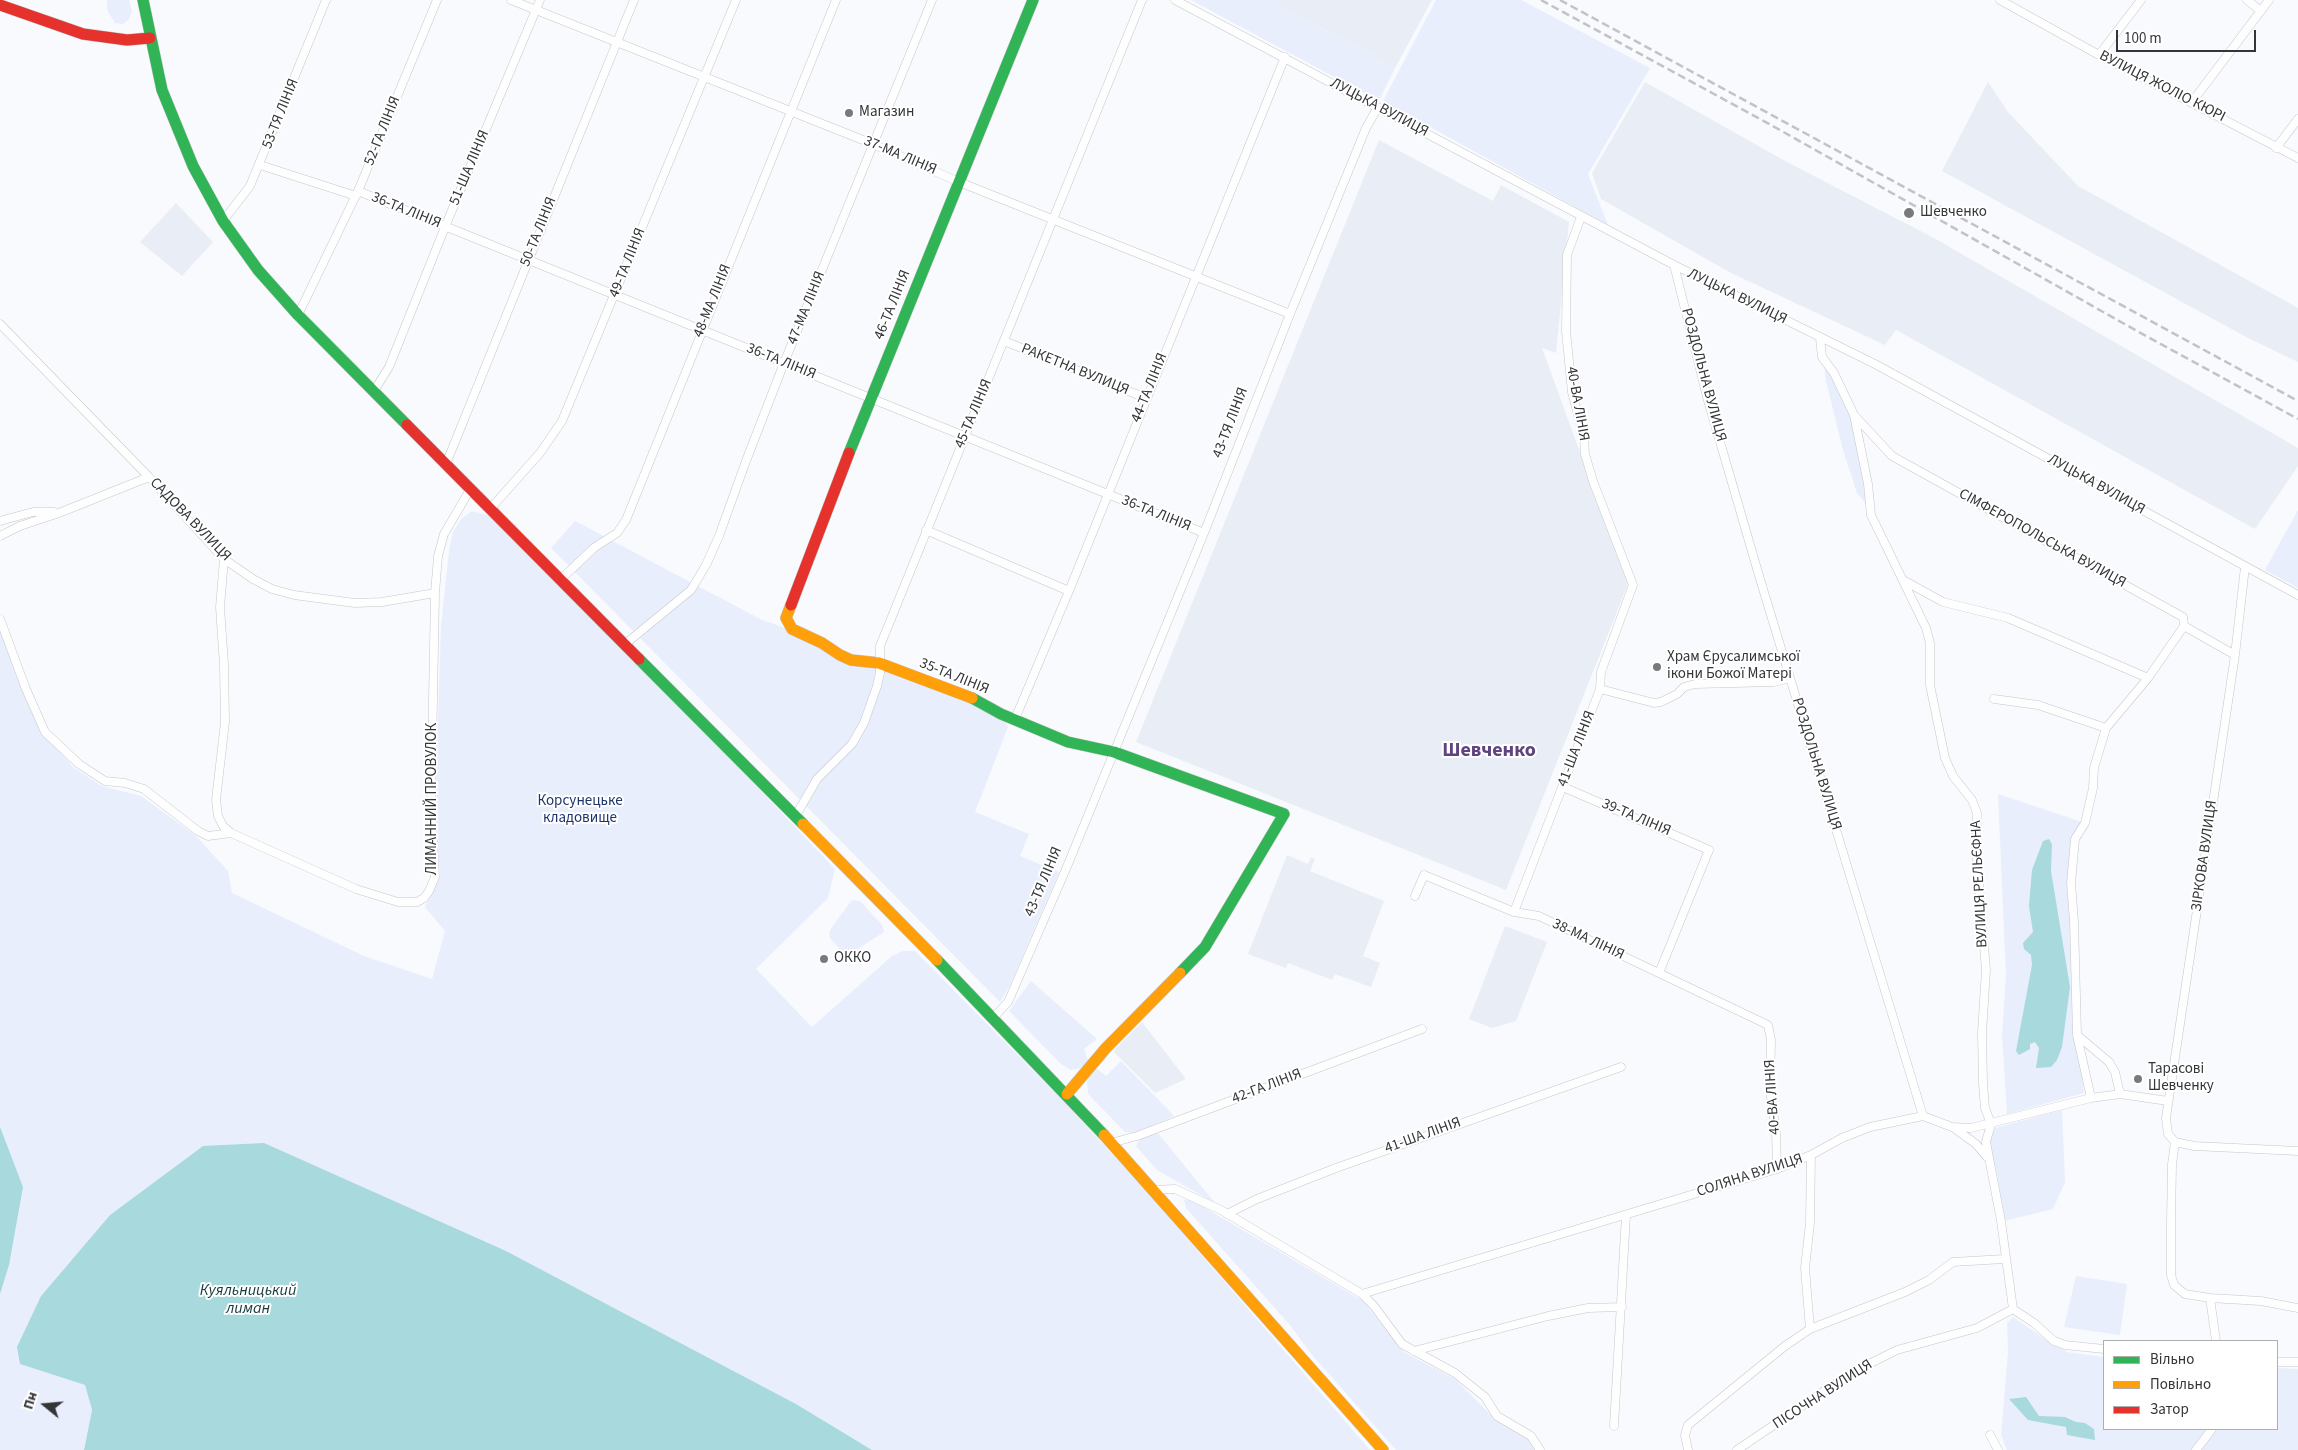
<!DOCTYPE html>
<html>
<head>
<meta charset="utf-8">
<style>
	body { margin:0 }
	#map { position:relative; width:2298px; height:1450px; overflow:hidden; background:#f8fafd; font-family:"Source Sans 3",sans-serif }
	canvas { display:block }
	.legend { position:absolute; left:2103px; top:1340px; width:175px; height:90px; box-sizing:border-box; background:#fff; border:1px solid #aeaeaf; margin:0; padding:6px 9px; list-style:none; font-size:15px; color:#343537 }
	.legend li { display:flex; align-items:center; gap:10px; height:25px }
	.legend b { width:25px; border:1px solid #aeaeaf }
	.north { position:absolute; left:20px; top:1380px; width:50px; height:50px; -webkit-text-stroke:4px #fff; paint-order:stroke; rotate:287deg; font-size:14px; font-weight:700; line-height:20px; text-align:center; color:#343537 }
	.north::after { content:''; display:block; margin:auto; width:18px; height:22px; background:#343537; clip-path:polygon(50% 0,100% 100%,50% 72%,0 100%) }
	.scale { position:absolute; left:2116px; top:30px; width:140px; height:22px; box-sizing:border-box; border:2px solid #343537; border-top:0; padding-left:6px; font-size:15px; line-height:18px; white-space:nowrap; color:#343537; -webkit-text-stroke:4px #fff; paint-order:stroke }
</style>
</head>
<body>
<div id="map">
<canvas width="2298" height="1450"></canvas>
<ul class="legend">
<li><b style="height:6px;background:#30b455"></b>Вільно</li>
<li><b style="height:6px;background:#ff9f0a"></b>Повільно</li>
<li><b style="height:6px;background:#e5322d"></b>Затор</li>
</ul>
<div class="north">Пн</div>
<div class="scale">100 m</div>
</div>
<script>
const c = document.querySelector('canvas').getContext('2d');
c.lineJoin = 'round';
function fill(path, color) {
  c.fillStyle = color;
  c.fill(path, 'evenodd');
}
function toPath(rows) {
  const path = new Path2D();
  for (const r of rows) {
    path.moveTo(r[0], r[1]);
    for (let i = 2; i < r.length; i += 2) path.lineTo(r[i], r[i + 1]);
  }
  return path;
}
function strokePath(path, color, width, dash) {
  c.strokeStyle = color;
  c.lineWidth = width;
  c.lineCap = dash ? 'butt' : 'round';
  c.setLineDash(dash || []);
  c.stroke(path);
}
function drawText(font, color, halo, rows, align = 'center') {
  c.font = font + ' "Source Sans 3",sans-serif';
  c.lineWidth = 4;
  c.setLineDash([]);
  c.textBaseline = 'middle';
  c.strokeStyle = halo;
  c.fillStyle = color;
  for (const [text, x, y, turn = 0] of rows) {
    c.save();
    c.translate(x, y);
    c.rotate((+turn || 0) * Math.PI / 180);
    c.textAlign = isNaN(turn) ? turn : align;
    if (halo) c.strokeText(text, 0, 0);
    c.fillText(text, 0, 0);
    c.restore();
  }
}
const built = toPath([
	[1270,0,1432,0,1395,68],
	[1645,82,1785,161,1934,238,2298,448,2298,466,2255,529,1896,330,1885,345,1731,273,1601,199,1592,173],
	[1988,82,2008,112,2078,186,2298,308,2298,362,2248,338,1942,171],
	[1379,140,1493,201,1501,185,1569,222,1556,353,1542,348,1628,584,1506,890,1136,742],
	[176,203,213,242,182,276,140,242],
	[1287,855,1308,864,1311,857,1315,859,1310,871,1384,901,1363,956,1380,963,1371,987,1335,974,1332,980,1288,963,1286,968,1248,954],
	[1505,926,1547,942,1516,1021,1492,1028,1469,1019],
	[1142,1022,1186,1079,1155,1093,1115,1053,1114,1050]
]);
const green = toPath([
	[107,0,129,0,132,11,129,19,123,24,115,23,107,10],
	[1191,0,1270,0,1395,68,1379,101],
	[1436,0,1521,0,1650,68,1588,174,1608,225,1383,101],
	[1824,365,1832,376,1851,415,1865,484,1866,504,1857,493,1843,450,1826,381],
	[2298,510,2298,588,2265,570],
	[472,511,490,516,680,705,835,869,828,898,756,969,812,1027,892,956,903,951,915,951,1065,1103,1146,1191,1370,1450,872,1450,796,1404,506,1251,203,1146,110,1215,41,1296,20,1364,85,1385,92,1410,84,1450,0,1450,0,625,43,733,74,768,102,786,141,796,195,835,228,871,232,893,364,956,432,979,445,931,425,907,440,876,435,817,441,626,449,551,453,532,461,519],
	[575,521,762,620,797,632,840,655,868,660,1001,714,1008,727,975,812,1029,834,1020,856,1059,872,1010,985,1000,1002,551,548],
	[1998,794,2085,823,2075,839,2071,883,2077,1035,2084,1093,2007,1114,2002,1035,2006,975],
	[854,900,861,902,882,925,884,932,848,955,843,953,830,938,829,933,832,927,851,901],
	[1031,981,1097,1039,1084,1049,1088,1061,1081,1068,1071,1070,1062,1065,1009,1011],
	[1121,1061,1174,1116,1136,1133,1125,1132,1088,1094,1087,1078,1096,1068,1106,1076],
	[2062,1110,2065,1182,2053,1209,2004,1221,1997,1173,1989,1143,1995,1128],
	[1157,1132,1215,1203,1157,1170,1136,1146,1140,1139],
	[1190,1199,1363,1301,1404,1352,1455,1379,1495,1419,1529,1439,1536,1450,1396,1450,1313,1356,1289,1324,1186,1208,1184,1200],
	[2076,1276,2127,1284,2120,1335,2064,1327],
	[2013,1317,2051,1343,2067,1352,2104,1357,2104,1429,2277,1429,2277,1368,2298,1369,2298,1450,2007,1450,2001,1435,2008,1352,2007,1323]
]);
const water = toPath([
	[2049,839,2052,844,2051,871,2070,987,2062,1047,2057,1060,2051,1067,2036,1068,2039,1048,2035,1042,2030,1044,2030,1049,2019,1055,2016,1051,2032,965,2031,955,2024,949,2023,943,2033,932,2029,906,2032,870,2043,841],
	[0,1127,23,1187,9,1265,0,1294],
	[264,1143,506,1251,796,1404,872,1450,84,1450,92,1410,85,1385,20,1364,17,1347,41,1296,110,1215,203,1146],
	[2026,1397,2039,1416,2065,1417,2076,1422,2085,1423,2094,1429,2095,1440,2067,1435,2066,1427,2028,1420,2009,1399]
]);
const street = toPath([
	[511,0,873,144,959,182,1290,314],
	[1175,0,1674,265,1875,364,2298,595],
	[2000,0,2099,55,2298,158],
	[2247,0,2261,11],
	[2099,55,2141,0],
	[2192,102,2269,0],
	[2276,148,2298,119],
	[260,165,356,196],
	[358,191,1204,533],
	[223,221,250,186,326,0],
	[1674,265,1707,397,1760,579,1923,1116],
	[298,315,358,191,437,0],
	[0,324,149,477,224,559,253,579,272,589,294,595,355,603,382,602,435,593],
	[1820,338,1822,357,1834,373,1854,415,1868,484,1871,515,1926,628,1930,643,1930,685,1945,758,1953,776,1972,800,1977,813,1976,849,1986,970,1982,1033,1983,1084,1985,1108,1991,1124,1986,1142,2001,1221,2013,1309],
	[1004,341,1146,398],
	[374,391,389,367,445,227,540,0],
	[1854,415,1892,456,2183,617,2184,626,2235,655],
	[446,464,634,0],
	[491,508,540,453,562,421,736,0],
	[0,521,33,512,54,512],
	[926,530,1069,591],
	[0,536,20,526,59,513,149,477],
	[224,559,220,607,224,665,225,722,216,800,218,816,223,826,231,833,356,889,398,902,417,902,424,898,429,891,435,877,431,806,435,593,438,556,444,534,471,488],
	[561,579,595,547,617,533,626,520,836,0],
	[1903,580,1943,602,2008,618,2148,678],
	[0,619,26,689,45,732,79,764,105,781,125,783,144,789,198,831,208,836,231,833],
	[624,645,691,590,706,565,719,536,746,461,784,363,932,0],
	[1600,689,1654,703,1661,702,1677,694,1684,687,1695,684,1774,682,1790,678],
	[1994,699,2038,705,2106,728],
	[1015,719,1069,591,1285,57],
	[1563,787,1709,850,1659,973],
	[795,817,817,779,852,744,864,723,877,686,880,673,880,646,1142,0],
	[1415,896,1424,875,1514,912,1539,916,1768,1025,1771,1040,1770,1090,1776,1132,1777,1169],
	[1514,912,1600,689,1601,672,1633,585,1593,481,1585,454,1584,438,1572,392,1566,331,1567,255,1581,217],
	[993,1018,1008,1002,1066,869,1204,533,1290,314,1366,128,1378,107],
	[2077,1035,2109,1062,2115,1072,2120,1094],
	[2091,1098,2077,1035,2074,921,2071,883,2075,839,2085,823,2093,788,2094,768,2106,728,2148,678,2184,626],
	[1954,1128,1976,1144,1987,1157],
	[2175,1142,2168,1134,2166,1118,2235,655,2245,567],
	[2175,1142,2172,1164,2171,1222,2171,1275,2174,1285,2185,1294,2210,1298,2261,1301,2298,1308],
	[2175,1142,2194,1146,2298,1151],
	[1111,1143,1137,1136,1422,1029],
	[1154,1190,1175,1189,1221,1210,1362,1294,1374,1306,1402,1344,1455,1373,1485,1397,1497,1416,1531,1436,1540,1450],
	[1227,1214,1257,1199,1336,1168,1621,1067],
	[1362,1294,1777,1169,1811,1155,1842,1138,1870,1127,1923,1116,1952,1127,1971,1128,2091,1098,2120,1094,2168,1101],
	[2210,1298,2216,1341],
	[1810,1329,1805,1268,1810,1223,1811,1155],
	[1414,1351,1548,1316,1588,1308,1622,1307],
	[2277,1362,2298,1362],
	[1614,1426,1626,1215],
	[1990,1435,1998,1450],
	[1688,1450,1685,1435,1688,1425,1785,1346,1810,1329,1905,1292,1929,1280,1953,1262,2004,1259],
	[1737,1450,1833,1385,1861,1368,1897,1350,1977,1328,2013,1309,2034,1323,2054,1341,2065,1345,2104,1349],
	[2196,1450,2212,1429]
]);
const fast = toPath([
	[143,0,162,90,193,166,223,221,258,270,298,315,407,425],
	[849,453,1033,0],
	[639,659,803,824],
	[972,698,1001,714,1068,742,1114,752,1284,814,1205,947,1180,973],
	[937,960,1104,1135]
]);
const slow = toPath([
	[791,605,786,618,792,629,822,643,840,655,851,660,879,663,972,698],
	[803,824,937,960],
	[1067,1094,1106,1048,1180,973],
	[1104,1135,1383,1450]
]);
const jam = toPath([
	[0,5,83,34,127,40,150,38],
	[407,425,639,659],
	[791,605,849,453]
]);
const rail = toPath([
	[1541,0,1771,125,2137,331,2298,419],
	[1560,0,2298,401]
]);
const markers = [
	[849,113,5,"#797a7c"],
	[1909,213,6,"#797a7c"],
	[1657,667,5,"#797a7c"],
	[824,959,5,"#797a7c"],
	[2138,1079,5,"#797a7c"]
];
const streetNames = [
	["ВУЛИЦЯ ЖОЛІО КЮРІ",2162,87,27],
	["ЛУЦЬКА ВУЛИЦЯ",1379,108,28],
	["53-ТЯ ЛІНІЯ",281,114,-68],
	["52-ГА ЛІНІЯ",383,131,-68],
	["37-МА ЛІНІЯ",900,156,23],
	["51-ША ЛІНІЯ",470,168,-67],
	["36-ТА ЛІНІЯ",406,211,22],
	["50-ТА ЛІНІЯ",539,232,-68],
	["49-ТА ЛІНІЯ",628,263,-68],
	["ЛУЦЬКА ВУЛИЦЯ",1737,297,26],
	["48-МА ЛІНІЯ",713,301,-68],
	["46-ТА ЛІНІЯ",893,305,-68],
	["47-МА ЛІНІЯ",807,308,-68],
	["36-ТА ЛІНІЯ",781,362,22],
	["РАКЕТНА ВУЛИЦЯ",1075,370,22],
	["РОЗДОЛЬНА ВУЛИЦЯ",1703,375,75],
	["44-ТА ЛІНІЯ",1150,388,-68],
	["40-ВА ЛІНІЯ",1577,404,80],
	["45-ТА ЛІНІЯ",974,414,-67],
	["43-ТЯ ЛІНІЯ",1231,423,-69],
	["ЛУЦЬКА ВУЛИЦЯ",2096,485,29],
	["36-ТА ЛІНІЯ",1156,514,22],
	["САДОВА ВУЛИЦЯ",190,520,46],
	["СІМФЕРОПОЛЬСЬКА ВУЛИЦЯ",2042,539,29],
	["35-ТА ЛІНІЯ",954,677,22],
	["41-ША ЛІНІЯ",1577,749,-69],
	["РОЗДОЛЬНА ВУЛИЦЯ",1816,764,73],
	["ЛИМАННИЙ ПРОВУЛОК",433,799,-90],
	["39-ТА ЛІНІЯ",1636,818,23],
	["ЗІРКОВА ВУЛИЦЯ",2205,856,-82],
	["43-ТЯ ЛІНІЯ",1044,882,-67],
	["ВУЛИЦЯ РЕЛЬЄФНА",1980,884,-93],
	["38-МА ЛІНІЯ",1588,940,25],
	["42-ГА ЛІНІЯ",1267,1087,-21],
	["40-ВА ЛІНІЯ",1773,1097,-94],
	["41-ША ЛІНІЯ",1423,1136,-20],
	["СОЛЯНА ВУЛИЦЯ",1750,1176,-18],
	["ПІСОЧНА ВУЛИЦЯ",1823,1395,-33]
];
const poiNames = [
	["Магазин",859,113],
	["Шевченко",1920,213],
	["Храм Єрусалимської",1667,658],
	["ікони Божої Матері",1667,675],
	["ОККО",834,959],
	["Тарасові",2148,1070],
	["Шевченку",2148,1087]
];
const parkNames = [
	["Корсунецьке",580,802],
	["кладовище",580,819]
];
const waterNames = [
	["Куяльницький",248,1291],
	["лиман",248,1309]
];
const districtNames = [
	["Шевченко",1489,752]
];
fill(built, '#e9eef6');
fill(green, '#e8eefc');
fill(water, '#a7d9dd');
strokePath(street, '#c5c7c9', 9);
strokePath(fast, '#c5c7c9', 12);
strokePath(slow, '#c5c7c9', 12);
strokePath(jam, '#c5c7c9', 12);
strokePath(street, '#fefeff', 8);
strokePath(fast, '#30b455', 11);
strokePath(slow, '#ff9f0a', 11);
strokePath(jam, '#e5322d', 11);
strokePath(rail, '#c2c3c4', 2.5, [8, 4]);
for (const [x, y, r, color] of markers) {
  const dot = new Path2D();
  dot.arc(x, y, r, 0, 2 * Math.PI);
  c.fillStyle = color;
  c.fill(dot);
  strokePath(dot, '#fff', 2);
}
drawText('15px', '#343537', '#fff', streetNames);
drawText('15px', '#343537', '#fff', poiNames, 'left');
drawText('15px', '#1d356d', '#fff', parkNames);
drawText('italic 16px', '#16393b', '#fff', waterNames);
drawText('bold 20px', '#5f4480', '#fff', districtNames);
</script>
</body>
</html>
